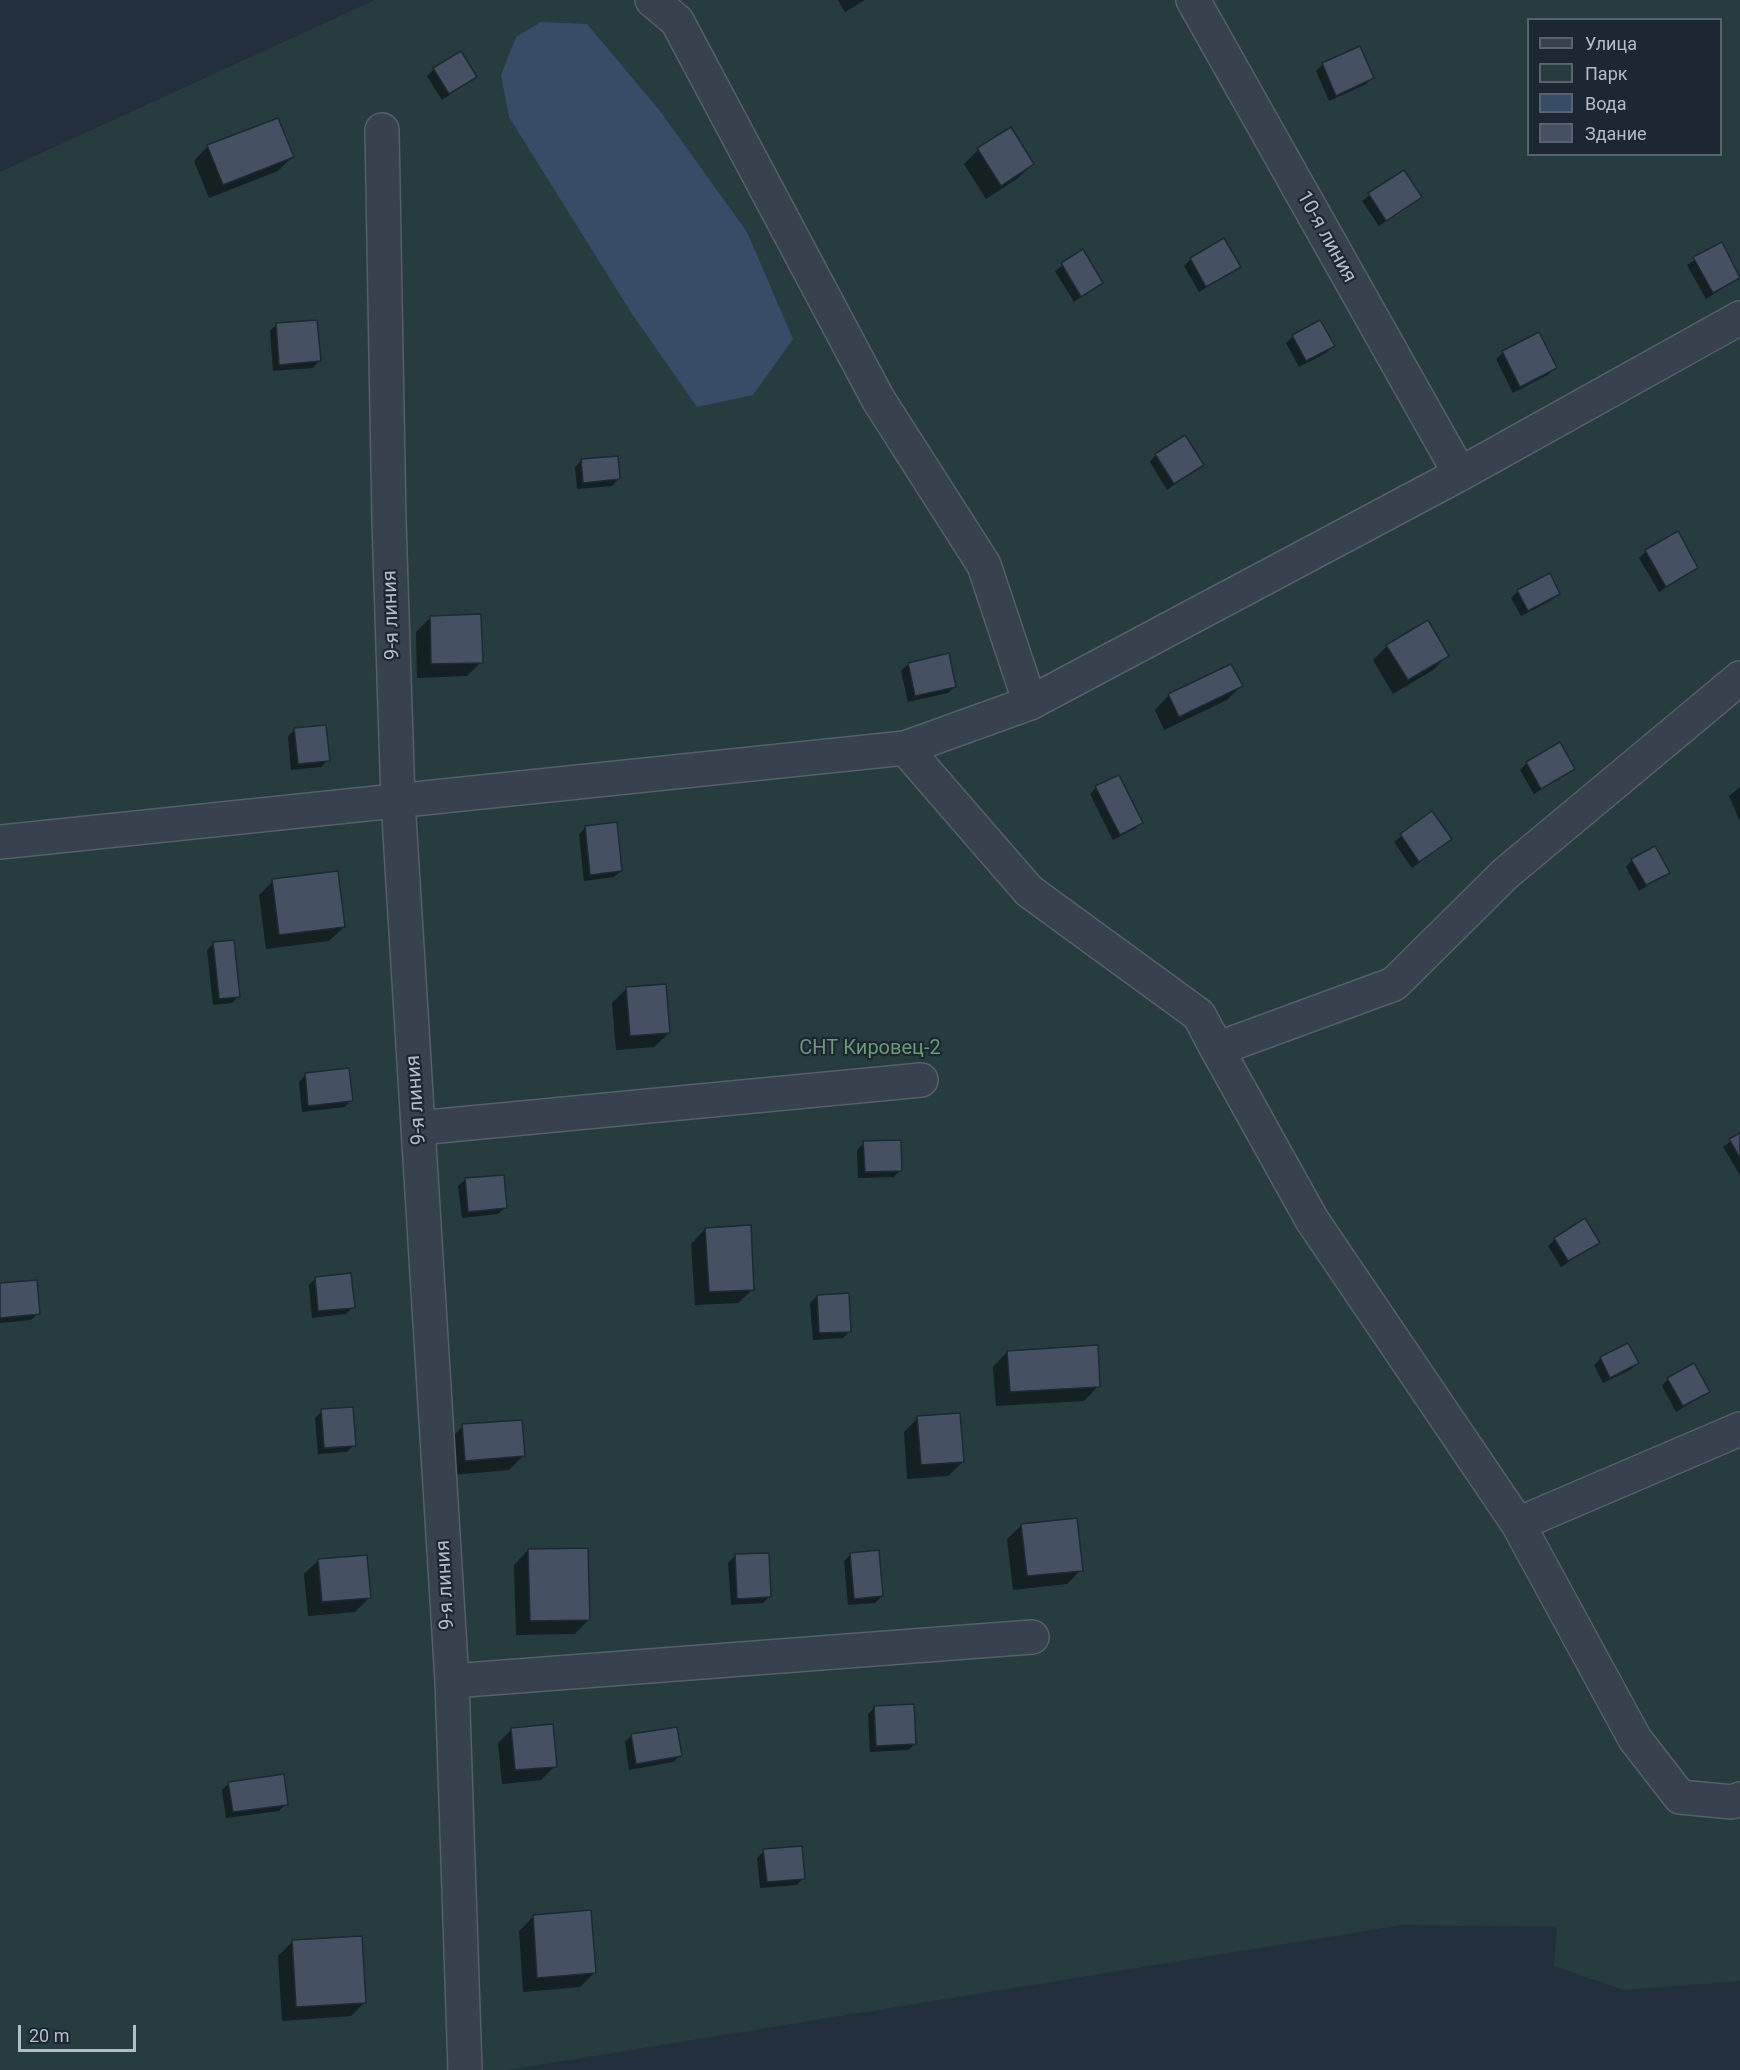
<!DOCTYPE html>
<html>
<head>
<meta charset="utf-8">
<style>
	body { margin:0 }
	#map { position:relative; width:1740px; height:2070px; overflow:hidden; background:#242f3e; font-family:Roboto,sans-serif }
	canvas { display:block }
	.legend { position:absolute; left:1527px; top:18px; width:195px; height:138px; box-sizing:border-box; background:#1d2633; border:2px solid #59626f; margin:0; padding:8px 10px; list-style:none; font-size:18px; color:#b4bcc9 }
	.legend li { display:flex; align-items:center; gap:12px; height:30px }
	.legend b { width:30px; border:2px solid #59626f }
	.scale { position:absolute; left:18px; top:2025px; width:118px; height:27px; box-sizing:border-box; border:3px solid #b4bcc9; border-top:0; padding-left:8px; font-size:18px; line-height:21px; white-space:nowrap; color:#b4bcc9; -webkit-text-stroke:4px #1d2633; paint-order:stroke }
</style>
</head>
<body>
<div id="map">
<canvas width="1740" height="2070"></canvas>
<ul class="legend">
<li><b style="height:8px;background:#38414e"></b>Улица</li>
<li><b style="height:16px;background:#263c3f"></b>Парк</li>
<li><b style="height:16px;background:#394c67"></b>Вода</li>
<li><b style="height:16px;background:#455162"></b>Здание</li>
</ul>
<div class="scale">20 m</div>
</div>
<script>
const c = document.querySelector('canvas').getContext('2d');
c.lineJoin = 'round';
function fill(path, color) {
  c.fillStyle = color;
  c.fill(path, 'evenodd');
}
function toPath(rows) {
  const path = new Path2D();
  for (const r of rows) {
    path.moveTo(r[0], r[1]);
    for (let i = 2; i < r.length; i += 2) path.lineTo(r[i], r[i + 1]);
  }
  return path;
}
function strokePath(path, color, width, dash) {
  c.strokeStyle = color;
  c.lineWidth = width;
  c.lineCap = dash ? 'butt' : 'round';
  c.setLineDash(dash || []);
  c.stroke(path);
}
function drawText(font, color, halo, rows, align = 'center') {
  c.font = font + ' Roboto,sans-serif';
  c.lineWidth = 4.5;
  c.setLineDash([]);
  c.textBaseline = 'middle';
  c.strokeStyle = halo;
  c.fillStyle = color;
  for (const [text, x, y, turn = 0] of rows) {
    c.save();
    c.translate(x, y);
    c.rotate((+turn || 0) * Math.PI / 180);
    c.textAlign = isNaN(turn) ? turn : align;
    if (halo) c.strokeText(text, 0, 0);
    c.fillText(text, 0, 0);
    c.restore();
  }
}
const green = toPath([
	[375,0,1740,0,1740,1981,1623,1990,1554,1966,1557,1927,1402,1925,507,2070,0,2070,0,172],
	[1528,20,1720,20,1720,154,1528,154]
]);
const water = toPath([
	[541,22,587,24,660,111,747,232,793,339,753,395,697,407,632,314,509,117,501,75,516,37]
]);
const shadow = toPath([
	[838,0,865,0,845,12],
	[1359,48,1373,77,1366,84,1329,101,1316,71,1322,65],
	[434,69,475,77,442,100,427,76],
	[1010,129,1033,164,1018,178,986,199,964,164,978,150],
	[208,146,292,157,278,171,209,198,194,161],
	[1403,172,1420,197,1379,226,1362,201],
	[1721,244,1740,277,1706,299,1687,265],
	[1082,252,1102,282,1074,302,1055,271],
	[1191,259,1239,266,1199,292,1184,266],
	[276,325,319,361,313,368,273,371,270,331],
	[1538,334,1555,367,1549,374,1513,393,1496,359,1503,352],
	[1293,336,1333,346,1326,353,1299,367,1286,343],
	[1156,455,1202,465,1167,490,1150,462],
	[582,460,618,479,612,486,577,489,575,467],
	[1646,551,1697,568,1659,592,1639,558],
	[1518,591,1558,594,1552,600,1521,616,1511,598],
	[430,618,481,662,467,676,417,678,416,632],
	[1387,646,1448,655,1433,670,1393,694,1373,660],
	[908,664,955,686,948,693,908,702,901,671],
	[1241,686,1227,700,1164,730,1155,710,1169,695],
	[294,730,328,760,321,767,291,770,288,737],
	[1527,763,1574,769,1534,794,1520,770],
	[1740,787,1740,822,1729,796],
	[1096,788,1141,823,1134,829,1113,840,1090,794],
	[1431,813,1450,839,1412,868,1394,842],
	[585,828,621,871,614,877,584,881,579,834],
	[1632,860,1668,872,1639,891,1626,867],
	[273,881,344,927,329,941,266,949,259,895],
	[214,943,239,996,232,1003,213,1005,207,950],
	[627,988,669,1033,654,1047,616,1050,612,1003],
	[305,1075,351,1100,345,1107,302,1112,299,1082],
	[1740,1135,1740,1175,1723,1147],
	[864,1143,900,1170,894,1177,858,1178,857,1150],
	[465,1180,505,1208,498,1214,462,1218,458,1186],
	[705,1229,753,1289,738,1303,695,1305,691,1244],
	[1555,1239,1598,1242,1561,1267,1548,1246],
	[316,1278,353,1307,346,1314,312,1318,309,1285],
	[0,1285,38,1313,31,1320,0,1323],
	[817,1296,850,1331,843,1338,813,1340,810,1303],
	[1007,1352,1098,1386,1084,1401,996,1406,993,1367],
	[1601,1358,1637,1363,1630,1370,1603,1383,1594,1365],
	[1668,1379,1708,1392,1676,1412,1662,1386],
	[322,1411,354,1445,347,1452,318,1454,315,1418],
	[918,1418,963,1462,948,1476,907,1479,904,1432],
	[463,1426,523,1456,509,1470,452,1475,449,1440],
	[1022,1525,1081,1570,1067,1584,1013,1590,1007,1539],
	[528,1550,589,1619,575,1634,516,1635,514,1565],
	[851,1554,882,1596,875,1603,848,1605,844,1561],
	[735,1556,770,1596,763,1603,731,1605,728,1563],
	[319,1560,369,1598,355,1612,308,1616,304,1574],
	[875,1707,915,1744,908,1750,870,1752,868,1714],
	[512,1729,555,1766,541,1780,502,1784,498,1743],
	[632,1735,680,1756,673,1762,629,1770,625,1742],
	[229,1783,286,1804,279,1811,226,1818,222,1790],
	[764,1851,803,1878,797,1885,760,1888,757,1858],
	[534,1916,594,1973,580,1987,523,1992,519,1931],
	[292,1942,365,2002,351,2016,282,2021,278,1956]
]);
const building = toPath([
	[1360,46,1374,78,1336,96,1322,63,1360,46],
	[461,51,477,77,449,94,433,68,461,51],
	[278,118,294,157,223,185,207,145,278,118],
	[1011,127,1034,164,1001,186,977,148,1011,127],
	[1404,170,1422,197,1386,221,1368,193,1404,170],
	[1224,238,1241,267,1206,287,1190,258,1224,238],
	[1722,242,1740,278,1713,293,1693,257,1722,242],
	[1083,249,1103,283,1081,297,1061,263,1083,249],
	[317,320,321,361,279,365,276,323,317,320],
	[1320,320,1335,346,1306,361,1292,335,1320,320],
	[1539,332,1557,368,1520,387,1502,351,1539,332],
	[1185,435,1204,465,1174,484,1155,454,1185,435],
	[618,456,620,479,583,483,581,459,618,456],
	[1678,531,1698,568,1666,587,1645,550,1678,531],
	[1550,573,1560,594,1528,611,1517,590,1550,573],
	[481,614,483,663,431,664,430,616,481,614],
	[1428,620,1449,656,1408,680,1386,645,1428,620],
	[949,653,956,687,915,696,908,663,949,653],
	[1231,664,1243,686,1179,717,1168,694,1231,664],
	[326,725,330,761,298,764,294,728,326,725],
	[1560,742,1575,769,1541,789,1526,762,1560,742],
	[1119,775,1143,823,1120,835,1095,786,1119,775],
	[1432,811,1452,839,1419,862,1400,834,1432,811],
	[617,822,622,871,590,875,585,826,617,822],
	[1655,846,1670,873,1646,885,1631,859,1655,846],
	[338,871,345,927,279,935,272,879,338,871],
	[234,940,240,997,219,999,213,942,234,940],
	[666,984,670,1033,630,1036,626,987,666,984],
	[349,1068,353,1101,308,1106,305,1073,349,1068],
	[1740,1133,1740,1158,1729,1139,1740,1133],
	[901,1140,902,1171,865,1172,863,1141,901,1140],
	[504,1175,507,1208,468,1212,465,1178,504,1175],
	[1585,1218,1600,1243,1568,1261,1554,1238,1585,1218],
	[751,1225,754,1290,709,1292,705,1228,751,1225],
	[351,1273,355,1308,318,1311,315,1277,351,1273],
	[37,1280,40,1314,0,1318,0,1283,37,1280],
	[849,1293,851,1332,819,1333,817,1295,849,1293],
	[1628,1343,1639,1363,1610,1378,1600,1357,1628,1343],
	[1098,1345,1100,1387,1010,1392,1007,1351,1098,1345],
	[1694,1363,1710,1392,1683,1406,1667,1378,1694,1363],
	[353,1407,356,1446,324,1448,321,1409,353,1407],
	[960,1413,964,1462,921,1465,917,1416,960,1413],
	[522,1420,525,1456,465,1461,462,1424,522,1420],
	[1077,1518,1083,1571,1027,1576,1021,1524,1077,1518],
	[588,1548,590,1620,530,1621,528,1549,588,1548],
	[879,1550,883,1596,854,1599,850,1553,879,1550],
	[769,1553,771,1597,737,1599,735,1554,769,1553],
	[367,1555,371,1598,322,1602,318,1559,367,1555],
	[914,1704,916,1744,876,1746,874,1706,914,1704],
	[553,1724,557,1767,515,1770,511,1728,553,1724],
	[677,1727,682,1756,636,1764,631,1734,677,1727],
	[284,1774,288,1805,233,1812,228,1782,284,1774],
	[802,1846,805,1879,767,1882,763,1849,802,1846],
	[591,1910,596,1973,537,1978,533,1915,591,1910],
	[362,1936,366,2003,296,2007,292,1940,362,1936]
]);
const minor = toPath([
	[652,0,677,21,878,399,984,565,1030,703],
	[1193,0,1460,474],
	[382,130,389,521,398,801,452,1681,465,2070],
	[1740,678,1505,874,1394,984,1217,1049,1312,1220,1518,1524,1740,1429],
	[905,748,1029,891,1199,1015,1217,1049],
	[0,842,905,748,1030,703,1460,474,1740,318],
	[418,1128,921,1080],
	[1518,1524,1635,1739,1680,1797,1732,1802,1740,1799],
	[452,1681,1032,1637]
]);
const streetNames = [
	["10-я линия",1326,237,61],
	["9-я линия",392,615,-92],
	["9-я линия",417,1100,-94],
	["9-я линия",446,1585,-93]
];
const parkNames = [
	["СНТ Кировец-2",870,1049]
];
fill(green, '#263c3f');
fill(water, '#394c67');
fill(shadow, '#0007');
fill(building, '#455162');
strokePath(building, '#1f2835', 1.5);
strokePath(minor, '#565f6c', 36);
strokePath(minor, '#38414e', 33);
drawText('20px', '#b4bcc9', '#1d2633', streetNames);
drawText('20px', '#6b9a76', '#1d2633', parkNames);
</script>
</body>
</html>
